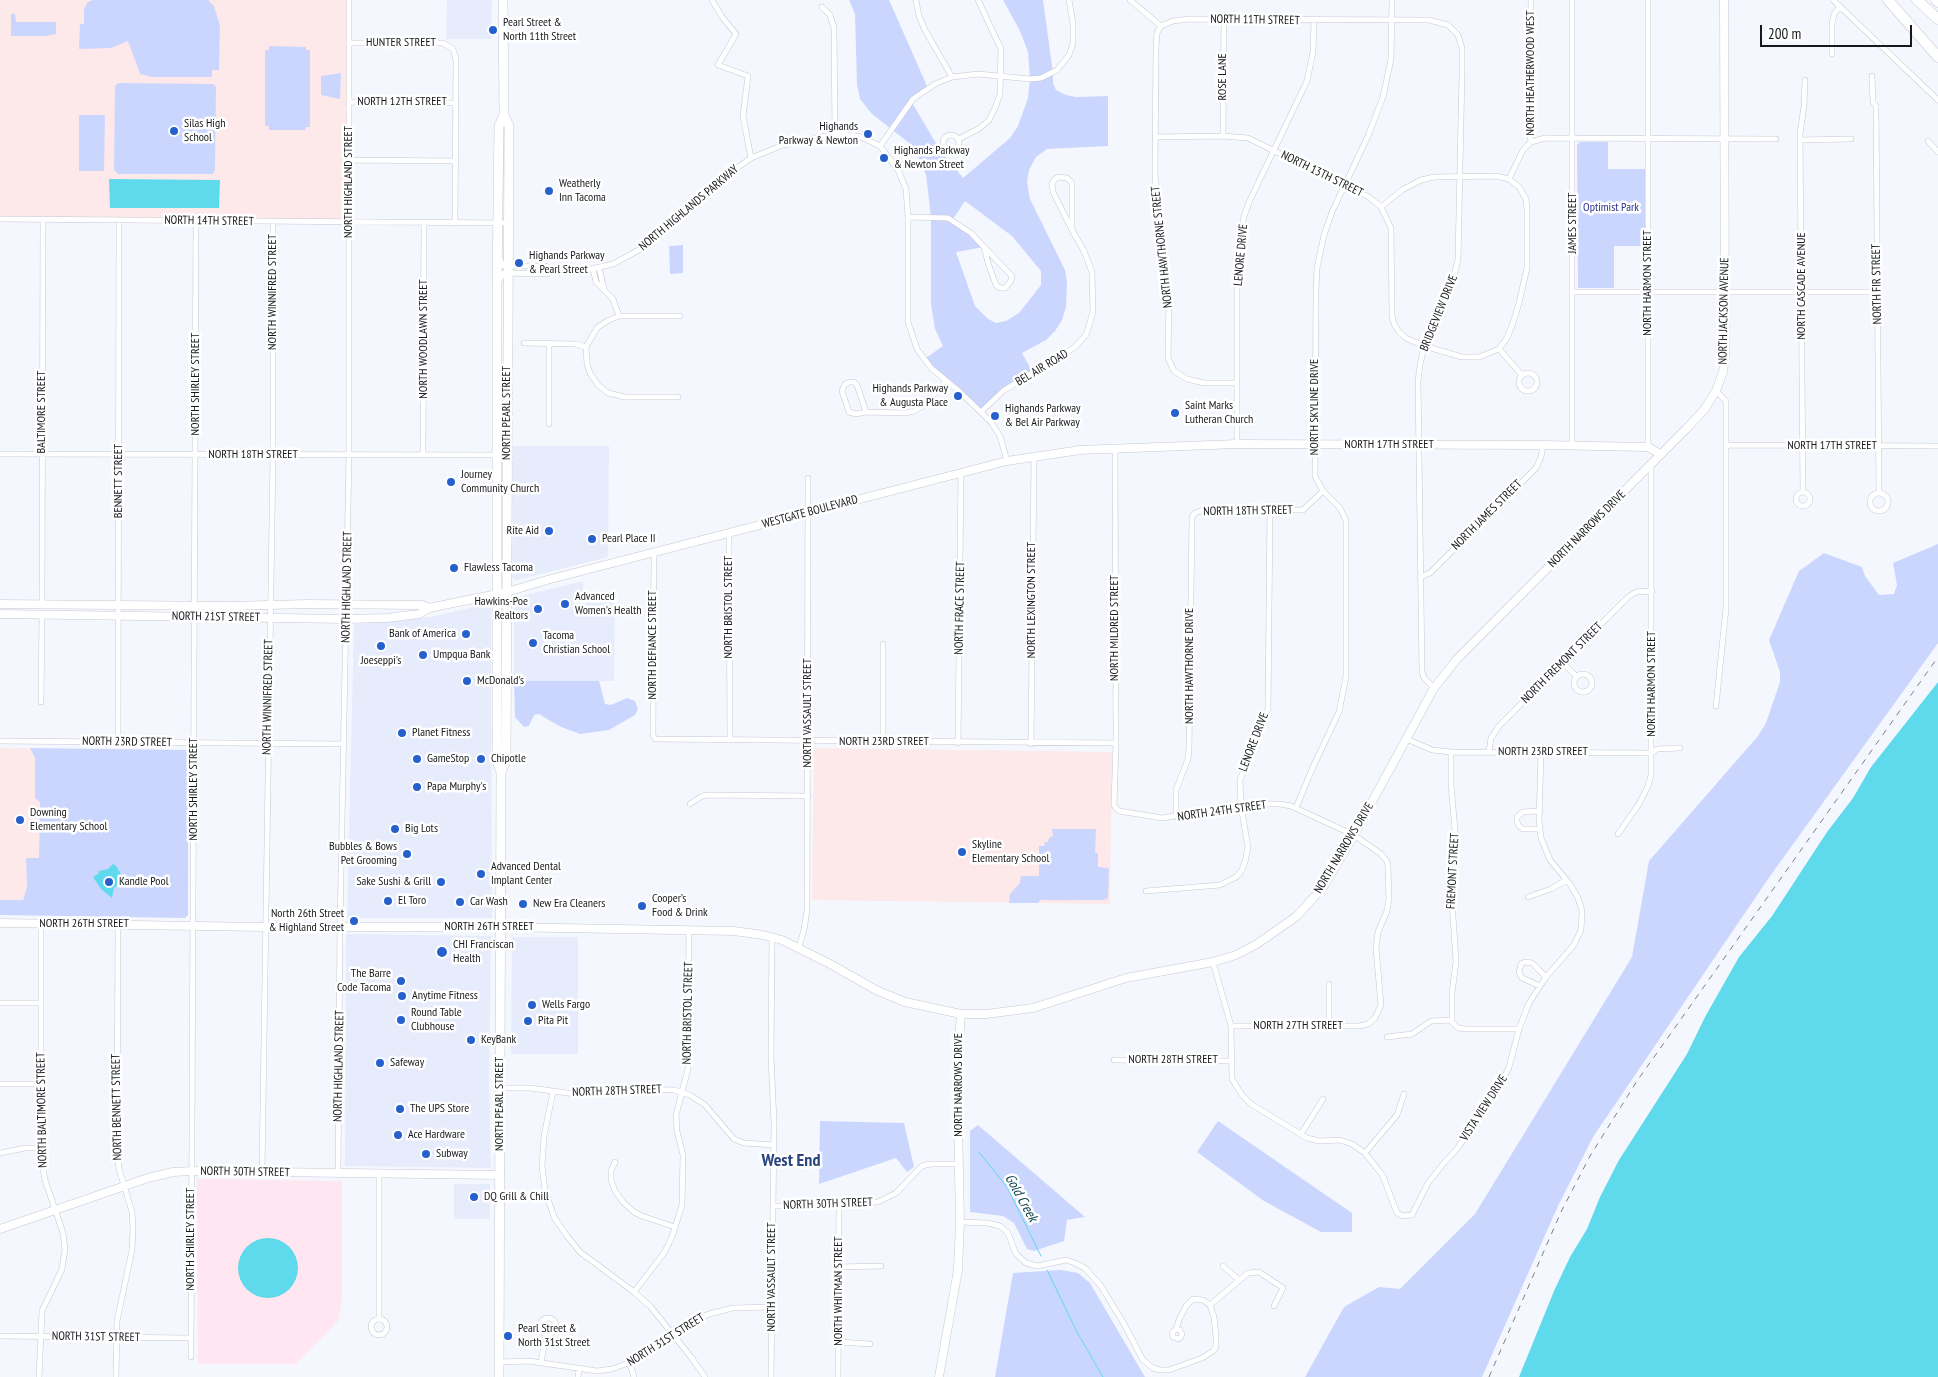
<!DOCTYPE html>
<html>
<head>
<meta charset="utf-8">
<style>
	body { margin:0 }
	#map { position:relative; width:1938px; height:1377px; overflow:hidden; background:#f5f7ff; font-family:"PT Sans Narrow",sans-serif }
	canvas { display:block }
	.scale { position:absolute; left:1760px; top:25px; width:152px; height:22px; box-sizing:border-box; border:2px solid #18191c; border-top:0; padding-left:6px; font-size:15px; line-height:18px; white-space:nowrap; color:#18191c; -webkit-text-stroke:4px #fff; paint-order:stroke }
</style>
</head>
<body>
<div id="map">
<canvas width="1938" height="1377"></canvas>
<div class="scale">200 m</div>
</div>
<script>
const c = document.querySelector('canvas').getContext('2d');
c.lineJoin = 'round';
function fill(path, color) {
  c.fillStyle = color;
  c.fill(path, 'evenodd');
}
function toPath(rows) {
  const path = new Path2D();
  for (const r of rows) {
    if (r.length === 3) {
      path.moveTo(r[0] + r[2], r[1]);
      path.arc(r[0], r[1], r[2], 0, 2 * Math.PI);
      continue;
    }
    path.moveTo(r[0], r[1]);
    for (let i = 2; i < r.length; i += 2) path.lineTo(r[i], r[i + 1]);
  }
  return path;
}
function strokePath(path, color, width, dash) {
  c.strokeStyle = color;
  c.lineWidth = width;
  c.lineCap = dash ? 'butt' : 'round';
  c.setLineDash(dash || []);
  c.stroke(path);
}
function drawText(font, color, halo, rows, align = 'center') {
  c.font = font + ' "PT Sans Narrow",sans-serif';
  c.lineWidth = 5;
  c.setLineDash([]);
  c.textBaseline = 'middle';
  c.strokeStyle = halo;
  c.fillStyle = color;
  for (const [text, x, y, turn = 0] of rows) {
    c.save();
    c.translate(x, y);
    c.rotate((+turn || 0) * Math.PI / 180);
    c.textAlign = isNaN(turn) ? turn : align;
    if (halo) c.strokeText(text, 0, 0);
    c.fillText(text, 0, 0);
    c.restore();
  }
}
const built = toPath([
	[447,0,492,0,491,39,446,39],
	[513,446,609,446,608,557,517,580,512,578],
	[583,581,583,594,615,594,614,681,514,681,514,598],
	[491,603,492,918,347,918,354,624,431,617],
	[346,934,491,936,489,1088,491,1168,345,1166],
	[512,937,578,937,578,1054,511,1054],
	[454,1184,490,1184,490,1219,454,1219]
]);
const industrial = toPath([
	[197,1179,342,1181,342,1300,338,1321,296,1364,198,1364]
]);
const education = toPath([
	[0,0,349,0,349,222,0,219],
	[0,748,30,748,35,758,35,798,40,802,39,858,26,858,27,887,23,900,0,900],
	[814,748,1112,752,1110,904,812,900]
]);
const green = toPath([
	[93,0,208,0,214,6,220,26,219,70,212,70,212,77,152,77,140,74,128,41,111,48,79,49,80,24,84,24,84,9,88,2],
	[849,0,889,0,927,86,911,101,940,150,963,178,1010,138,1018,126,1028,98,1030,79,1028,52,1020,31,1003,0,1043,0,1053,73,1053,83,1056,90,1066,95,1076,97,1108,96,1108,146,1047,149,1036,157,1029,170,1027,182,1030,199,1065,270,1067,281,1066,307,1062,320,1055,331,1046,340,1022,353,1033,373,1003,391,981,412,923,360,943,346,935,329,931,304,931,217,926,175,916,151,909,143,872,114,860,99,857,85,855,14],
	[965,201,1012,236,1041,271,1041,285,1019,313,1006,321,996,323,988,319,975,306,956,252,984,247,953,219],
	[11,14,15,14,16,22,56,22,56,34,45,36,11,36],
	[269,46,306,47,306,50,310,50,310,127,306,127,305,130,269,130,269,126,265,126,265,50,269,50],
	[341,73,340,99,321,95,321,76],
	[118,83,213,84,216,87,215,170,213,174,118,174,114,170,115,86],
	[79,115,105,115,104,171,79,171],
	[1580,142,1608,142,1608,169,1646,169,1645,246,1614,246,1614,288,1578,288,1577,145],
	[683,245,683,273,670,274,669,246],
	[1938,544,1938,643,1768,879,1593,1137,1558,1206,1482,1377,1305,1377,1344,1307,1379,1287,1400,1289,1475,1214,1632,957,1649,861,1758,736,1766,723,1780,682,1780,672,1769,640,1799,571,1824,553,1862,567,1865,576,1879,595,1894,594,1897,585,1893,563],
	[514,681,599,681,605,704,611,705,627,698,635,701,638,709,635,715,609,730,580,734,559,726,539,714,534,715,529,726,524,727,515,717],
	[30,748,188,750,188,915,185,918,0,915,0,900,23,900,27,887,26,858,39,858,40,802,35,798,35,758],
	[1052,829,1096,829,1095,853,1098,853,1098,867,1109,868,1108,898,1103,900,1040,900,1038,903,1009,903,1010,894,1020,883,1021,876,1039,876,1039,846,1044,846,1045,842,1048,842,1049,838,1053,836],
	[820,1121,904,1123,914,1167,907,1172,896,1158,819,1184],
	[1218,1121,1352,1213,1352,1232,1321,1232,1264,1201,1197,1152],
	[978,1125,1085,1217,1067,1220,1064,1241,1034,1251,1027,1249,1014,1223,1003,1216,970,1212,970,1131],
	[1061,1270,1078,1273,1090,1283,1145,1377,995,1377,1013,1273]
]);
const water = toPath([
	[109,179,220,180,219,208,110,208],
	[1938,682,1938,1377,1519,1377,1554,1291,1570,1257,1587,1229,1600,1197,1619,1160,1687,1054,1705,1017,1739,957,1772,916,1827,832,1853,798,1871,767],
	[113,864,116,866,124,879,114,888,112,898,101,889,93,877,98,874,99,871,108,869],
	[268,1268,30]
]);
const stream = toPath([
	[979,1152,1007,1187,1041,1256],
	[1047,1270,1077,1332,1103,1377]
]);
const street = toPath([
	[712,0,722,17,736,34,718,65,748,76,743,116,751,158],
	[916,0,919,16,925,30,952,77],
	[1130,0,1161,26,1173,21,1190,19,1429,20,1448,25,1458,35,1462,48,1462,73,1458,259,1454,276,1424,346,1420,365,1418,381,1422,672,1424,678,1434,688],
	[1531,0,1529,128,1531,142],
	[1572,0,1572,446],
	[1648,0,1648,447],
	[1833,0,1938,100],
	[822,7,830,15,834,28,835,134],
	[1161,26,1157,33,1156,48,1155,173,1159,234,1169,296,1168,358,1174,371,1187,379,1204,383,1237,383],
	[349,43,443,43,453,49,456,59,455,223],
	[1832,54,1832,24,1834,14,1840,6],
	[1872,76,1873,102,1876,106,1879,493],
	[349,102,456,103],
	[951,143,8],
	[1223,136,1224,19],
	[1155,137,1223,136,1248,138,1369,197,1381,207,1391,228,1392,315,1394,324,1399,332,1406,338,1424,346,1462,357,1479,357,1499,349,1507,338,1513,323,1519,303,1527,268,1527,209,1526,199,1519,187,1509,179,1496,176,1434,177,1421,180,1402,190,1381,207],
	[959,139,980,128,989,120,995,108,1000,94,1001,49,978,0],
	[1801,140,1851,139],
	[1928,141,1938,152],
	[880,146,913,99,935,84,952,77,978,74,1030,79,1041,78,1057,70,1069,55,1073,44,1073,23,1069,0],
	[349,160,456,161],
	[1509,179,1523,150,1531,142,1545,138,1776,139],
	[908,217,948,218,971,233,984,247,988,263,996,285,1000,288,1005,288,1011,281,1012,276,984,247],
	[0,219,508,223],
	[500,259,503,266,546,266,554,271],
	[599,268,604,289],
	[593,269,596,282,613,299,619,316],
	[499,281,504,273,547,274,554,271,586,270,613,264,650,244,727,175,751,158,783,145,835,134,850,135,861,137,880,146,898,170,906,189,908,217,908,322,917,349,931,368,960,392,991,422,1000,436,1007,461],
	[1573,292,1877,292],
	[524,343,576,344,586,347],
	[1499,349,1522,375],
	[1528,382,9],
	[1716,391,1726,401,1726,608,1716,706],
	[678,397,625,397,608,393,598,385,590,373,587,364,586,347,597,328,607,321,619,316,680,316],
	[866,412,856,414,849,412,842,391,845,384,850,382,854,382,857,385,866,412,905,413,914,411,923,406,946,381],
	[981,412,1003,391,1075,347,1086,335,1093,312,1092,272,1084,251,1072,230,1053,192,1052,183,1055,179,1059,177,1067,178,1072,183,1072,230],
	[549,424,549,344],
	[1237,444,1237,272,1240,237,1244,216,1250,200,1307,81,1313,52,1314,20],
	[1726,445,1938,446],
	[1115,447,1116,743,1114,805,1116,808,1119,811,1162,818,1252,804,1280,804,1291,806,1354,835,1381,854,1387,861,1388,866,1389,900,1387,911,1378,932,1376,948,1381,1005,1375,1018,1368,1024,1359,1026,1231,1026],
	[0,454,507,455],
	[423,455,424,223],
	[1803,492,1800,134,1804,106,1805,80],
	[1803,499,7],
	[1879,502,9],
	[729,534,730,740],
	[654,553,653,735,655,739,1116,743],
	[1420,577,1430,573,1536,468,1541,457,1543,445],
	[42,605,43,219],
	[1563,663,1577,677],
	[1583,683,9],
	[41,702,42,615],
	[1407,739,1432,750,1451,752,1652,753,1657,749,1680,748],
	[0,741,343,744],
	[118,742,119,220],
	[883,742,883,644],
	[958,743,961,473],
	[1031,744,1034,457],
	[1451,752,1451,785,1456,842,1451,887,1456,961,1452,993,1452,1022,1458,1028,1466,1029,1519,1029],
	[1489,752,1491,738,1499,726,1628,597,1636,592,1652,591],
	[690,804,702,796,709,795,808,796],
	[1296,808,1313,767,1339,712,1346,677,1346,521,1340,508,1323,491,1315,476,1316,291,1317,268,1324,235,1332,212,1368,136,1383,97,1391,59,1392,0],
	[1176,817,1176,790,1188,759,1189,749,1192,517,1195,513,1203,510,1303,510,1323,491],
	[1539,829,1523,829,1519,826,1517,822,1517,817,1523,812,1540,811],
	[1618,834,1639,804,1648,786,1651,775,1651,465],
	[1146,891,1220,885,1236,877,1242,870,1245,862,1248,847,1241,806,1240,780,1268,709,1270,511],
	[1528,897,1551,889,1566,880],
	[799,947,804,930,807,910,808,478],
	[1213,962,1231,1026,1232,1079,1242,1095,1251,1104,1307,1138,1319,1141,1340,1140,1352,1144,1365,1153,1383,1176,1397,1213,1403,1216,1412,1215,1428,1183,1444,1163,1457,1149,1502,1082,1509,1067,1519,1029,1529,1003,1546,977,1574,945,1581,930,1582,911,1578,898,1570,884,1550,860,1541,838,1539,820,1541,752],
	[1329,984,1329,1026],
	[1540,986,1522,978,1519,972,1521,964,1525,962,1532,963,1546,977],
	[0,1003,41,1003],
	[1387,1037,1412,1034,1431,1021,1452,1020],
	[1114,1060,1231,1061],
	[0,1084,41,1084],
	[500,1088,530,1088,575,1094,629,1089,674,1090,690,1095,705,1105,734,1139,744,1143,774,1145],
	[553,1092,544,1136,542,1166,545,1190,554,1217,567,1236,580,1252,634,1292,650,1306,691,1357,705,1377],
	[1301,1134,1323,1099],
	[0,1153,25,1148,41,1148],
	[1365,1153,1397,1115,1404,1094],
	[615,1162,611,1171,611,1180,615,1191,623,1202,634,1212,642,1216,675,1227],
	[262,1172,273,455,273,222],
	[338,1173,340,927,349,455,349,0],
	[773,1206,806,1206,878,1202,896,1193,922,1166,930,1164,959,1164],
	[960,1222,987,1223,1000,1226,1008,1233,1016,1254,1026,1263,1037,1266,1066,1260,1075,1263,1085,1268,1101,1286,1124,1324,1143,1360,1153,1368,1160,1370,1169,1370,1202,1358,1213,1351,1216,1347,1216,1337,1214,1317,1210,1305,1203,1300,1193,1299,1186,1306,1179,1320,1176,1329,1172,1333,1173,1337,1178,1339,1181,1337,1182,1334,1180,1330,1176,1329],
	[1223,1266,1239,1280],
	[839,1267,881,1266],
	[634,1292,664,1253,672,1237,682,1205,683,1155,677,1131,676,1115,688,1069,689,929],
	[1210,1305,1248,1273,1259,1272,1283,1288,1274,1306],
	[548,1326,8],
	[379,1319,379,1174],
	[379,1327,8],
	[0,1336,191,1338],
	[839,1342,870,1344],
	[191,1357,196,220],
	[499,1362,529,1361,597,1371,612,1369,637,1360,681,1329,709,1314,733,1308,772,1307],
	[541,1363,546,1334],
	[630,1364,634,1377],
	[39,1377,42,1311,62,1269,65,1249,63,1233,45,1180,41,1158,41,924],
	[116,1377,117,1321,132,1250,133,1229,132,1212,119,1169,117,1151,118,924],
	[578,1377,579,1369],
	[771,1377,774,1123,771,1056,772,937],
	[838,1377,839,1204]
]);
const secondary = toPath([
	[0,604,231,606,307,604,422,605,429,608],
	[0,614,346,619,387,618,419,614,429,608,507,592,547,580,1007,461,1080,450,1237,444,1543,445,1648,447,1660,454],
	[0,923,264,927,501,927,734,931,763,935,782,940,832,965,876,990,905,1002,961,1014,986,1014,1033,1008,1126,978,1213,962,1236,955,1257,944,1297,916,1324,886,1354,835,1434,688,1457,659,1686,429,1704,410,1716,391,1723,372,1725,356,1724,0],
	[0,1229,148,1178,173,1172,192,1171,500,1175],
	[939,1377,958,1270,960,1222,957,1069,961,1014]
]);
const primary = toPath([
	[501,772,506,761,509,126,504,115],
	[499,1377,501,772,497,761,497,286,499,126,504,115,503,0]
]);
const highway = toPath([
	[1888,0,1938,57],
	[1917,0,1938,19],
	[1936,0,1938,2]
]);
const rail = toPath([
	[1489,1377,1561,1212,1590,1156,1637,1081,1938,657]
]);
const markers = [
	[493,30,5,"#2560cd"],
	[174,131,5,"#2560cd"],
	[868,134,5,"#2560cd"],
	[884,158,5,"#2560cd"],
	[549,191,5,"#2560cd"],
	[519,263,5,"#2560cd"],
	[958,396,5,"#2560cd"],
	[1175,413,5,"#2560cd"],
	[995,416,5,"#2560cd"],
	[451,482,5,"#2560cd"],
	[549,531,5,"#2560cd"],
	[592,539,5,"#2560cd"],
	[454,568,5,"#2560cd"],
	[565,604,5,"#2560cd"],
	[538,609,5,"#2560cd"],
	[466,634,5,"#2560cd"],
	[533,643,5,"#2560cd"],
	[381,646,5,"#2560cd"],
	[423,655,5,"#2560cd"],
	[467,681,5,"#2560cd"],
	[402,733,5,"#2560cd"],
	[417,759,5,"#2560cd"],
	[481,759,5,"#2560cd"],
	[417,787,5,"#2560cd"],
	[20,820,5,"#2560cd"],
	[395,829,5,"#2560cd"],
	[962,852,5,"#2560cd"],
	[407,854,5,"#2560cd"],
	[481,874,5,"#2560cd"],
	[109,882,5,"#2560cd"],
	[441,882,5,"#2560cd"],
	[388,901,5,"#2560cd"],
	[460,902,5,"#2560cd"],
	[523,904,5,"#2560cd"],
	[642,906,5,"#2560cd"],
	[354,921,5,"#2560cd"],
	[442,952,6,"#2560cd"],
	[401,981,5,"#2560cd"],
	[402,996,5,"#2560cd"],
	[532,1005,5,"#2560cd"],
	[401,1020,5,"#2560cd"],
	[528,1021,5,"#2560cd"],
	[471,1040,5,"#2560cd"],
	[380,1063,5,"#2560cd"],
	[400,1109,5,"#2560cd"],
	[398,1135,5,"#2560cd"],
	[426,1154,5,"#2560cd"],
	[474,1197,5,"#2560cd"],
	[508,1336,5,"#2560cd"]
];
const streetNames = [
	["NORTH 11TH STREET",1255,20,1],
	["HUNTER STREET",401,43],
	["NORTH HEATHERWOOD WEST",1531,73,-90],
	["ROSE LANE",1223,77,-90],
	["NORTH 12TH STREET",402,102],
	["NORTH 13TH STREET",1322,174,26],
	["NORTH HIGHLAND STREET",349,182,-90],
	["NORTH HIGHLANDS PARKWAY",689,208,-40],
	["NORTH 14TH STREET",209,221,1],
	["JAMES STREET",1573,223,-90],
	["NORTH HAWTHORNE STREET",1162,247,-96],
	["LENORE DRIVE",1241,255,-85],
	["NORTH HARMON STREET",1648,283,-90],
	["NORTH FIR STREET",1877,284,-91],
	["NORTH CASCADE AVENUE",1802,286,-90],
	["NORTH WINNIFRED STREET",273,292,-90],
	["NORTH JACKSON AVENUE",1724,311,-89],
	["BRIDGEVIEW DRIVE",1439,313,-68],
	["NORTH WOODLAWN STREET",424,339,-90],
	["BEL AIR ROAD",1042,368,-31],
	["NORTH SHIRLEY STREET",196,384,-90],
	["NORTH SKYLINE DRIVE",1315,407,-90],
	["BALTIMORE STREET",42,412,-90],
	["NORTH PEARL STREET",507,413,-90],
	["NORTH 17TH STREET",1389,445],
	["NORTH 17TH STREET",1832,446],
	["NORTH 18TH STREET",253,455],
	["BENNETT STREET",119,481,-90],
	["NORTH 18TH STREET",1248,511,-1],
	["WESTGATE BOULEVARD",810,512,-15],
	["NORTH JAMES STREET",1487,515,-45],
	["NORTH NARROWS DRIVE",1587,529,-45],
	["NORTH HIGHLAND STREET",347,587,-89],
	["NORTH LEXINGTON STREET",1032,600,-90],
	["NORTH BRISTOL STREET",729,607,-90],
	["NORTH FRACE STREET",960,608,-89],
	["NORTH 21ST STREET",216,617,1],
	["NORTH MILDRED STREET",1115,628,-90],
	["NORTH DEFIANCE STREET",653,645,-90],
	["NORTH FREMONT STREET",1562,663,-45],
	["NORTH HAWTHORNE DRIVE",1190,666,-90],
	["NORTH HARMON STREET",1652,684,-90],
	["NORTH WINNIFRED STREET",268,697,-89],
	["NORTH VASSAULT STREET",808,713,-90],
	["NORTH 23RD STREET",127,742,1],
	["NORTH 23RD STREET",884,742],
	["LENORE DRIVE",1254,742,-69],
	["NORTH 23RD STREET",1543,752],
	["NORTH SHIRLEY STREET",194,789,-90],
	["NORTH 24TH STREET",1222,811,-8],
	["NORTH NARROWS DRIVE",1344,848,-59],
	["FREMONT STREET",1453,871,-87],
	["NORTH 26TH STREET",84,924],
	["NORTH 26TH STREET",489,927],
	["NORTH BRISTOL STREET",688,1013,-89],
	["NORTH 27TH STREET",1298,1026],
	["NORTH 28TH STREET",1173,1060],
	["NORTH HIGHLAND STREET",339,1066,-89],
	["NORTH NARROWS DRIVE",959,1085,-90],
	["NORTH 28TH STREET",617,1091,-2],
	["NORTH PEARL STREET",500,1104,-90],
	["NORTH BENNETT STREET",117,1107,-91],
	["VISTA VIEW DRIVE",1484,1108,-57],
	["NORTH BALTIMORE STREET",42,1110,-91],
	["NORTH 30TH STREET",245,1172,1],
	["NORTH 30TH STREET",828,1204,-2],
	["NORTH SHIRLEY STREET",191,1239,-90],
	["NORTH VASSAULT STREET",772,1277,-90],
	["NORTH WHITMAN STREET",839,1291,-90],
	["NORTH 31ST STREET",96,1337,1],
	["NORTH 31ST STREET",666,1340,-32]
];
const poiNames = [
	["Pearl Street &",503,23],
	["North 11th Street",503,37],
	["Silas High",184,124],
	["School",184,138],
	["Highands",858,127,"right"],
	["Parkway & Newton",858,141,"right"],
	["Highands Parkway",894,151],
	["& Newton Street",894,165],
	["Weatherly",559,184],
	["Inn Tacoma",559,198],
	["Highands Parkway",529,256],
	["& Pearl Street",529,270],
	["Highands Parkway",948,389,"right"],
	["& Augusta Place",948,403,"right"],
	["Saint Marks",1185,406],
	["Lutheran Church",1185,420],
	["Highands Parkway",1005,409],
	["& Bel Air Parkway",1005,423],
	["Journey",461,475],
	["Community Church",461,489],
	["Rite Aid",539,531,"right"],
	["Pearl Place II",602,539],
	["Flawless Tacoma",464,568],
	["Advanced",575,597],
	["Women's Health",575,611],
	["Hawkins-Poe",528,602,"right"],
	["Realtors",528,616,"right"],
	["Bank of America",456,634,"right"],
	["Tacoma",543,636],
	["Christian School",543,650],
	["Umpqua Bank",433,655],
	["Joeseppi's",381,661,"center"],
	["McDonald's",477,681],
	["Planet Fitness",412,733],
	["GameStop",427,759],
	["Chipotle",491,759],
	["Papa Murphy's",427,787],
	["Downing",30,813],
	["Elementary School",30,827],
	["Big Lots",405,829],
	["Skyline",972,845],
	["Elementary School",972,859],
	["Bubbles & Bows",397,847,"right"],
	["Pet Grooming",397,861,"right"],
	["Advanced Dental",491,867],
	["Implant Center",491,881],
	["Kandle Pool",119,882],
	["Sake Sushi & Grill",431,882,"right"],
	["Cooper’s",652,899],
	["Food & Drink",652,913],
	["El Toro",398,901],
	["Car Wash",470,902],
	["New Era Cleaners",533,904],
	["North 26th Street",344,914,"right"],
	["& Highland Street",344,928,"right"],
	["CHI Franciscan",453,945],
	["Health",453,959],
	["The Barre",391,974,"right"],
	["Code Tacoma",391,988,"right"],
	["Anytime Fitness",412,996],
	["Wells Fargo",542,1005],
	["Round Table",411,1013],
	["Clubhouse",411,1027],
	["Pita Pit",538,1021],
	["KeyBank",481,1040],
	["Safeway",390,1063],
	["The UPS Store",410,1109],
	["Ace Hardware",408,1135],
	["Subway",436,1154],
	["DQ Grill & Chill",484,1197],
	["Pearl Street &",518,1329],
	["North 31st Street",518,1343]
];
const parkNames = [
	["Optimist Park",1611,208]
];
const waterNames = [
	["Gold Creek",1021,1198,61]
];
const districtNames = [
	["West End",791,1161]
];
fill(built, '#e7ecfd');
fill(industrial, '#ffe6f0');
fill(education, '#fde8ea');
fill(green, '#cbd6ff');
fill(water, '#5fdaed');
strokePath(stream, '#5fdaed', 1);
strokePath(street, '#c5c8d1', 6);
strokePath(secondary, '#c5c8d1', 9);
strokePath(primary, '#c5c8d1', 10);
strokePath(highway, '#c5c8d1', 11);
strokePath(street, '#fff', 5);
strokePath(secondary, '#fff', 8);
strokePath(primary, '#fff', 9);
strokePath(highway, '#fff', 10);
strokePath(rail, '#7e7f84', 1, [6, 6]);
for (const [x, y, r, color] of markers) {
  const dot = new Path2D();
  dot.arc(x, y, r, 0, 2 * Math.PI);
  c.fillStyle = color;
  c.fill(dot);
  strokePath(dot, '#fff', 2);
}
drawText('12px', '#18191c', '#fff', streetNames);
drawText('12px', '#18191c', '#fff', poiNames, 'left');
drawText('12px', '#2a3187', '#fff', parkNames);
drawText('italic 14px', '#0e464e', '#fff', waterNames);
drawText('bold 18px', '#29477e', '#fff', districtNames);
</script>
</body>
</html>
